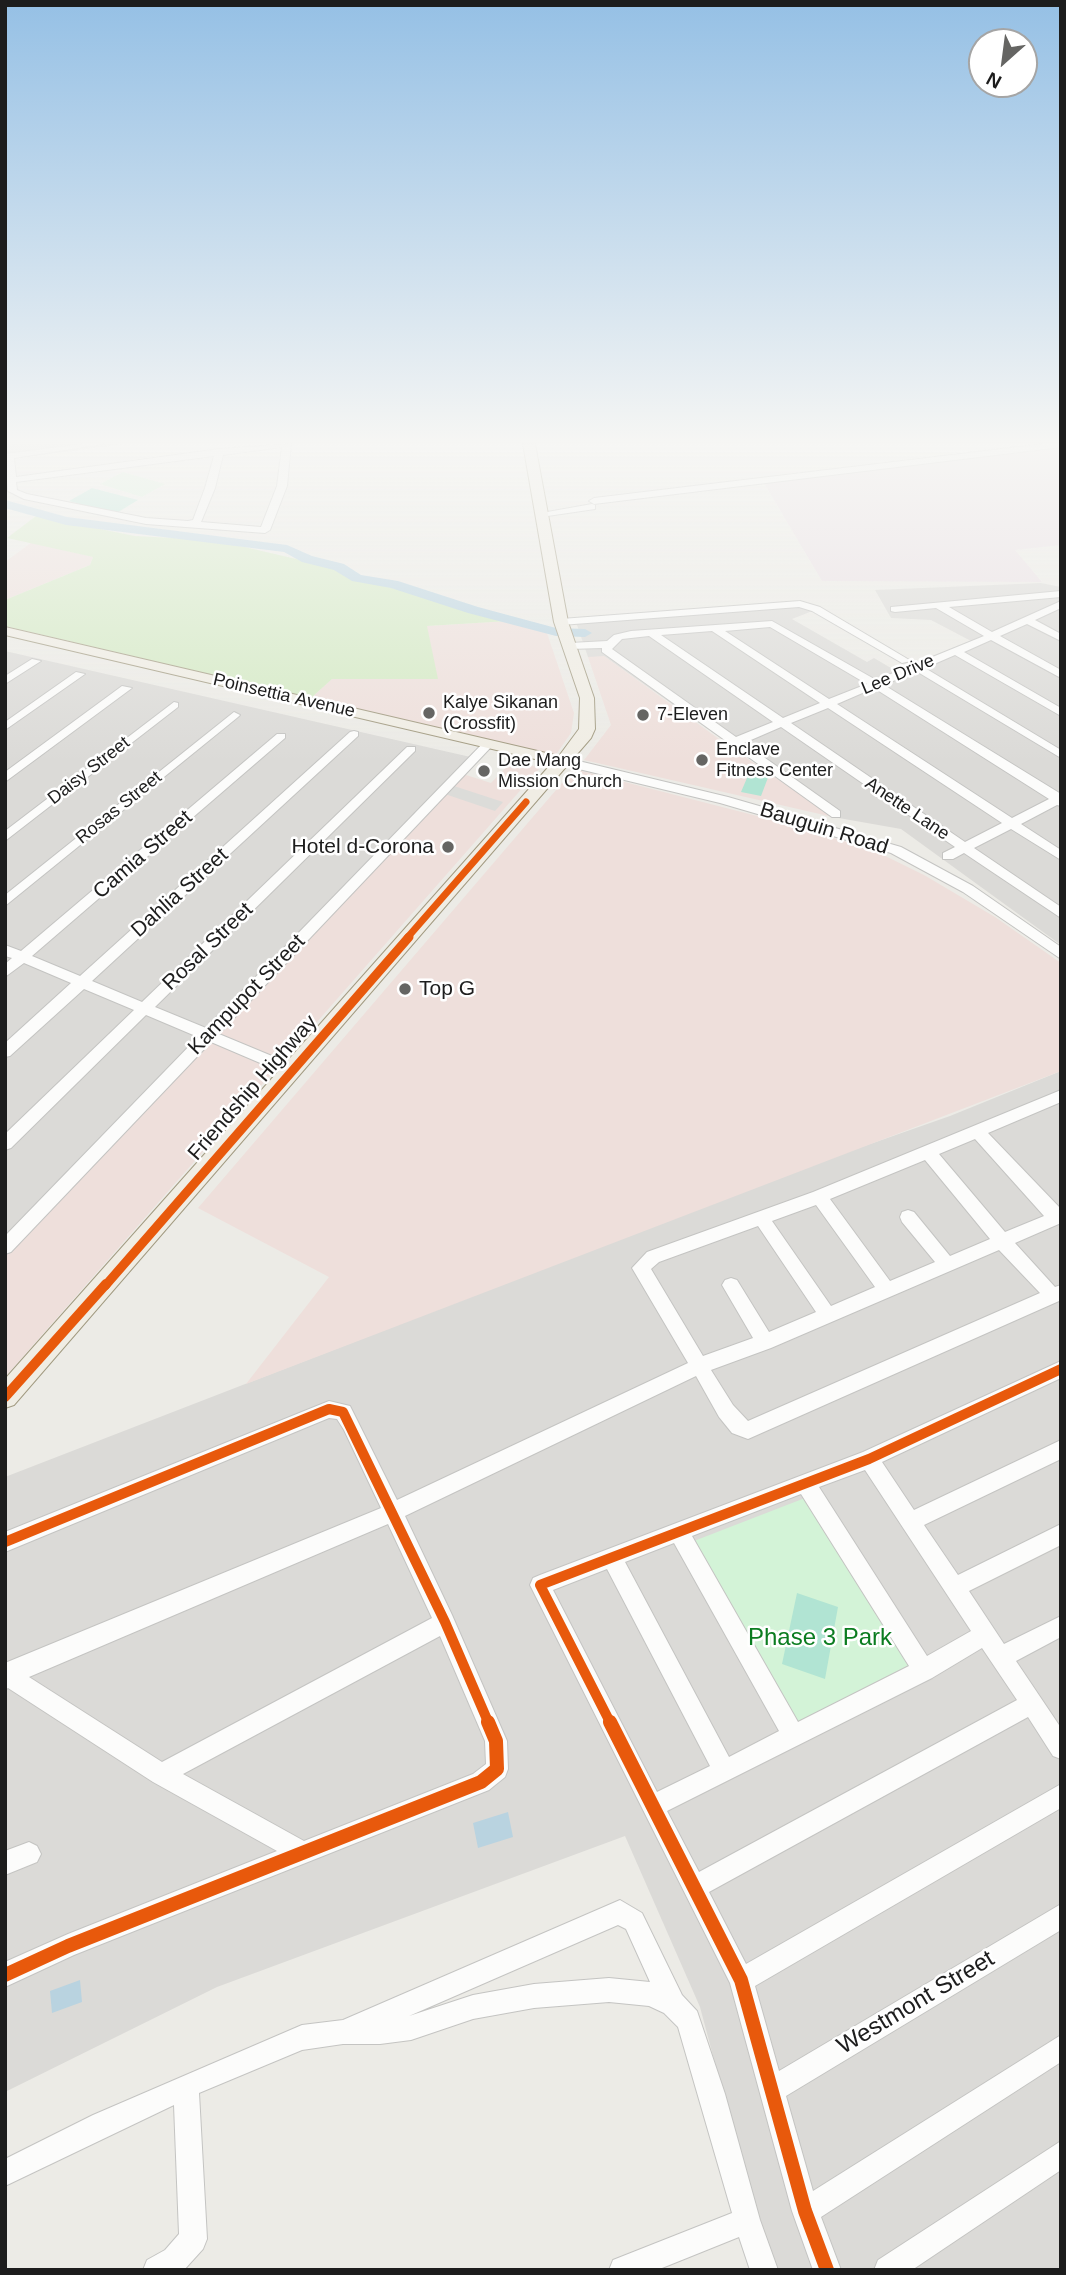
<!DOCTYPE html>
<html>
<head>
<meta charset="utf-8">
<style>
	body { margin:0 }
	#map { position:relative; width:1066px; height:2275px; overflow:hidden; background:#ecebe6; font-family:Helvetica,sans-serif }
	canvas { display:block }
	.frame { position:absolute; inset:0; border:7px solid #1d1d1d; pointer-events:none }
	.north { position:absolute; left:968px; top:28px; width:70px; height:70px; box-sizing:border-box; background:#fff; border:2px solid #a5a5a5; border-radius:50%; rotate:208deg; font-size:19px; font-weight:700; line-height:28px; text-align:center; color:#1d1d1d }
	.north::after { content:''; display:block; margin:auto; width:24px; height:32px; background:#656563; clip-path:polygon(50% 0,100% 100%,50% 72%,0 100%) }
</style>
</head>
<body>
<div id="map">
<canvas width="1066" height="2275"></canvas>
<div class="frame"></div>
<div class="north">N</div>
</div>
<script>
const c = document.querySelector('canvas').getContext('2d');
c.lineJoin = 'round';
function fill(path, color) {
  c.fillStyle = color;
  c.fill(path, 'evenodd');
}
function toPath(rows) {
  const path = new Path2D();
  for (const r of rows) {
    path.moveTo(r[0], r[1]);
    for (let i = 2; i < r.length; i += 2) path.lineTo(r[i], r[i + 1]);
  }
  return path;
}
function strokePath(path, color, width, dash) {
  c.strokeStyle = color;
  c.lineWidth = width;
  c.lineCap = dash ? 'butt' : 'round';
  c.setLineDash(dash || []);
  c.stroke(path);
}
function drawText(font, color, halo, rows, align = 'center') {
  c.font = font + ' Helvetica,sans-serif';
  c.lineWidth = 5;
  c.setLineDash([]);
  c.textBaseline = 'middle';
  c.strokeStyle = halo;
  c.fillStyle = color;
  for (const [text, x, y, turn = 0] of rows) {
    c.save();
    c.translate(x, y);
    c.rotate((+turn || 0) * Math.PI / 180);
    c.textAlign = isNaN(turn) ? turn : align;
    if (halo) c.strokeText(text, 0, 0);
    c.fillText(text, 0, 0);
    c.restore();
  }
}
const residential = toPath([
	[5,444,124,444,5,460],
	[1041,583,1061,587,1061,945,901,829,833,817,605,657,588,657,576,622,800,606,815,610,792,619,867,662,874,658,896,671,971,641,931,620,891,618,875,590],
	[5,651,475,758,5,1246],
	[1061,1071,1061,2270,770,2270,700,2007,625,1836,217,1987,5,2092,5,1477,816,1163,950,1116]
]);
const commercial = toPath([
	[32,542,93,557,90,565,5,600,5,562],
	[509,621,546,630,574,713,571,733,555,756,311,698,332,679,437,679,426,626],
	[604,656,726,744,833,817,584,760,611,725,588,657],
	[513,760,540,768,5,1377,5,1249,463,774,491,783],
	[574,769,765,818,871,849,924,875,995,917,1061,963,1061,1071,246,1384,329,1277,198,1208]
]);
const industrial = toPath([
	[1061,447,1061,545,1015,550,1042,582,822,581,764,483]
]);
const grass = toPath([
	[36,516,135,536,194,539,236,545,331,567,368,581,509,621,427,626,438,679,332,679,311,698,5,626,5,600,90,565,93,557,7,538]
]);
const park = toPath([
	[123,472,165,484,142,497,100,484],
	[805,1498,915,1668,796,1725,694,1541]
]);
const pitch = toPath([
	[92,488,138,500,115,514,69,501],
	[750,771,769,775,761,796,741,792],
	[797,1593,838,1607,825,1679,782,1664]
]);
const parking = toPath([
	[454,786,503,802,495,811,445,794]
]);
const water = toPath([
	[508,1812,513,1837,478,1848,473,1823],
	[80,1980,82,2002,52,2013,50,1991]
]);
const river = toPath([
	[5,500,67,517,287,545,312,556,344,564,361,575,398,581,478,607,556,628,585,629,592,633,585,637,556,636,468,613,391,588,352,581,334,570,302,562,284,552,66,525,5,508,5,500]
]);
const minor = toPath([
	[83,444,103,444,14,458,16,477,219,449,291,444,287,486,270,530,265,533,146,524,24,499,8,491,5,454,83,444],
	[282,447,277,486,261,527,201,522,215,488,223,455,282,447],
	[214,456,205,488,193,520,188,521,146,518,27,494,17,490,16,482,214,456],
	[1043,444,1061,444,1061,447,594,504,589,501,594,498,1043,444],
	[592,504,595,505,595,509,541,517,536,514,592,504],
	[1061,591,1061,597,949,607,992,632,1061,601,1061,608,1035,620,1061,634,1061,641,1027,624,1000,636,1061,670,1061,678,991,640,964,652,1061,708,1061,716,955,655,925,668,1061,750,1061,758,916,671,884,685,1061,794,1061,806,1057,805,1021,824,1061,850,1061,860,1011,829,974,848,1061,907,1061,918,964,853,953,859,943,859,943,853,955,847,781,727,744,743,840,811,840,817,832,817,602,652,602,648,570,649,565,646,570,643,607,641,614,635,631,631,772,621,876,680,984,636,936,608,895,612,891,611,891,607,1061,591],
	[770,627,867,684,829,699,725,631,770,627],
	[712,631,820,703,783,718,661,635,712,631],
	[649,636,773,722,736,737,612,649,622,639,649,636],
	[874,688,1049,799,1012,818,837,704,874,688],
	[828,708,1002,823,965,842,791,723,828,708],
	[800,601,820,607,911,661,902,663,812,611,799,607,561,625,556,622,561,619,800,601],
	[32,659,41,661,5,684,5,676,32,659],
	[76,672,85,674,5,730,5,722,76,672],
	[122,686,132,688,5,782,5,772,122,686],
	[174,702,178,703,178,707,5,841,5,831,174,702],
	[234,712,240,715,238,717,5,906,5,895,234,712],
	[354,731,358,732,358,736,92,981,142,1002,407,747,415,747,415,751,155,1007,206,1028,485,741,493,741,493,745,219,1034,296,1066,299,1070,296,1074,286,1074,211,1042,11,1252,5,1254,5,1236,198,1037,146,1015,11,1148,5,1150,5,1134,134,1010,84,989,10,1056,5,1057,5,1043,71,983,24,963,5,977,5,964,12,958,5,956,5,945,21,951,277,734,285,734,285,738,32,956,80,976,350,732,354,731],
	[562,757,728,797,901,847,973,886,1061,947,1061,959,963,892,891,853,720,803,558,764,558,758,562,757],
	[1061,1090,1061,1102,988,1133,1061,1209,1061,1223,1015,1243,1055,1287,1061,1285,1059,1301,748,1439,732,1433,719,1417,696,1376,405,1516,452,1615,507,1741,508,1769,505,1777,489,1790,74,1955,5,1987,5,1962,68,1934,277,1851,153,1782,8,1688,5,1690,5,1663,381,1508,344,1430,337,1419,329,1418,5,1552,5,1532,329,1401,350,1406,397,1500,688,1363,632,1268,647,1252,813,1192,1061,1090],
	[975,1139,1044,1216,1005,1232,939,1154,975,1139],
	[925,1160,990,1239,950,1256,914,1212,908,1210,902,1212,900,1217,902,1222,935,1262,890,1281,830,1199,925,1160],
	[816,1205,875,1287,831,1306,772,1221,816,1205],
	[758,1226,816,1312,769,1332,737,1280,731,1278,725,1280,722,1285,753,1338,703,1356,651,1269,659,1262,758,1226],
	[999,1250,1040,1293,748,1421,733,1405,711,1370,771,1348,999,1250],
	[388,1524,432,1618,162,1762,29,1677,388,1524],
	[440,1636,485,1741,486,1764,473,1774,304,1841,183,1774,440,1636],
	[1061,1361,1061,1378,882,1462,914,1510,1061,1440,1061,1459,924,1525,958,1575,1061,1524,1061,1545,969,1591,1004,1644,1061,1616,1061,1637,1016,1661,1061,1728,1061,1759,1053,1756,1028,1717,709,1892,746,1964,1061,1784,1061,1808,755,1986,779,2071,1061,1904,1061,1930,786,2096,813,2191,1061,2035,1061,2062,821,2217,841,2270,813,2270,792,2211,730,1983,530,1585,533,1578,540,1575,863,1452,1061,1361],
	[865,1470,971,1631,927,1656,819,1487,865,1470],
	[801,1494,909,1666,798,1722,692,1536,801,1494],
	[674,1543,779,1731,729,1757,625,1562,674,1543],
	[607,1569,710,1766,657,1792,553,1590,607,1569],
	[982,1648,1017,1700,699,1872,667,1811,932,1678,982,1648],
	[29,1842,37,1846,41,1854,37,1862,5,1875,5,1851,29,1842],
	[620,1900,642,1913,682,1995,697,2011,725,2094,760,2220,778,2270,750,2270,739,2237,657,2270,609,2270,613,2260,732,2213,678,2027,664,2013,649,2006,609,2002,534,2008,473,2019,411,2040,380,2044,343,2044,302,2050,199,2093,207,2239,203,2249,184,2270,143,2270,147,2260,165,2250,179,2234,174,2105,5,2186,5,2159,93,2115,302,2025,343,2020,620,1900],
	[618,1925,626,1929,650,1982,609,1978,534,1984,473,1995,409,2016,618,1925],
	[1061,2141,1061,2170,912,2270,874,2270,878,2260,1061,2141]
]);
const major = toPath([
	[523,444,535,444,568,622,594,698,595,729,591,738,14,1405,5,1408,5,1379,552,763,5,635,5,627,559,756,579,729,580,698,554,622,523,444]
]);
const cyclewayFar3 = toPath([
	[407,938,526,802]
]);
const cyclewayFar2 = toPath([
	[105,1286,409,937]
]);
const cyclewayFar1 = toPath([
	[5,1397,106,1284],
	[5,1542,329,1409,343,1412,445,1622,489,1724],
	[611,1724,540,1585,869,1459,1061,1369]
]);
const cycleway = toPath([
	[610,1722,741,1980,805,2211,827,2270],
	[5,1975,68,1946,481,1782,497,1769,496,1741,488,1722]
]);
const markers = [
	[429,713,7,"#656563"],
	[643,715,7,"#656563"],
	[702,760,7,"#656563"],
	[484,771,7,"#656563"],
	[448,847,7,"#656563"],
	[405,989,7,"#656563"]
];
const farStreetnames = [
	["Lee Drive",898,675,-23],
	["Poinsettia Avenue",284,696,13],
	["Daisy Street",89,771,-38],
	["Rosas Street",119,808,-39],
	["Anette Lane",907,809,34]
];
const farPoinames = [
	["Kalye Sikanan",443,703],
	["(Crossfit)",443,724],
	["7-Eleven",657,715],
	["Enclave",716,750],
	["Fitness Center",716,771],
	["Dae Mang",498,761],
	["Mission Church",498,782]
];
const streetNames = [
	["Bauguin Road",824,829,17],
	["Camia Street",143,855,-41],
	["Dahlia Street",180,893,-42],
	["Rosal Street",208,947,-44],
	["Kampupot Street",247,995,-46],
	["Friendship Highway",253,1088,-49]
];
const poiNames = [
	["Hotel d-Corona",434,847],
	["Top G",419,989,"left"]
];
const nearParknames = [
	["Phase 3 Park",820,1638]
];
const nearStreetnames = [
	["Westmont Street",916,2003,-31]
];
fill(residential, '#dbdad7');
fill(commercial, '#eedfdb');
fill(industrial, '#eadfe4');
fill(grass, '#d4eac4');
fill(park, '#d3f3d7');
fill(pitch, '#b1e4d3');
fill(parking, '#dcdcd9');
fill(water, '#b9d3e0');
fill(river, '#b9d3e0');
strokePath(minor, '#c4c4c2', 2);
strokePath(major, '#a29b82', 2);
fill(minor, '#fcfcfb');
fill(major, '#f0ede4');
strokePath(cyclewayFar3, '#e8590c', 7);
strokePath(cyclewayFar2, '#e8590c', 9);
strokePath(cyclewayFar1, '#e8590c', 10);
strokePath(cycleway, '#e8590c', 14);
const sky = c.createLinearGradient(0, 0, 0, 762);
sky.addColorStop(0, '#95c0e5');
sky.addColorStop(0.58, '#f6f6f4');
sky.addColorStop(1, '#f6f6f400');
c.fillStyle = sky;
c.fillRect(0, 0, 1066, 762);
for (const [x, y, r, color] of markers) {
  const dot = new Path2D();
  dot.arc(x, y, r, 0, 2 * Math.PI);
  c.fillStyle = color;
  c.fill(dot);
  strokePath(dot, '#fff', 2.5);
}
drawText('18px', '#1d1d1d', '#fff', farStreetnames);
drawText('18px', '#1d1d1d', '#fff', farPoinames, 'left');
drawText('21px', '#1d1d1d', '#fff', streetNames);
drawText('21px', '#1d1d1d', '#fff', poiNames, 'right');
drawText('24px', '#0b7c20', '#fff', nearParknames);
drawText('24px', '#1d1d1d', '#fff', nearStreetnames);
</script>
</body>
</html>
